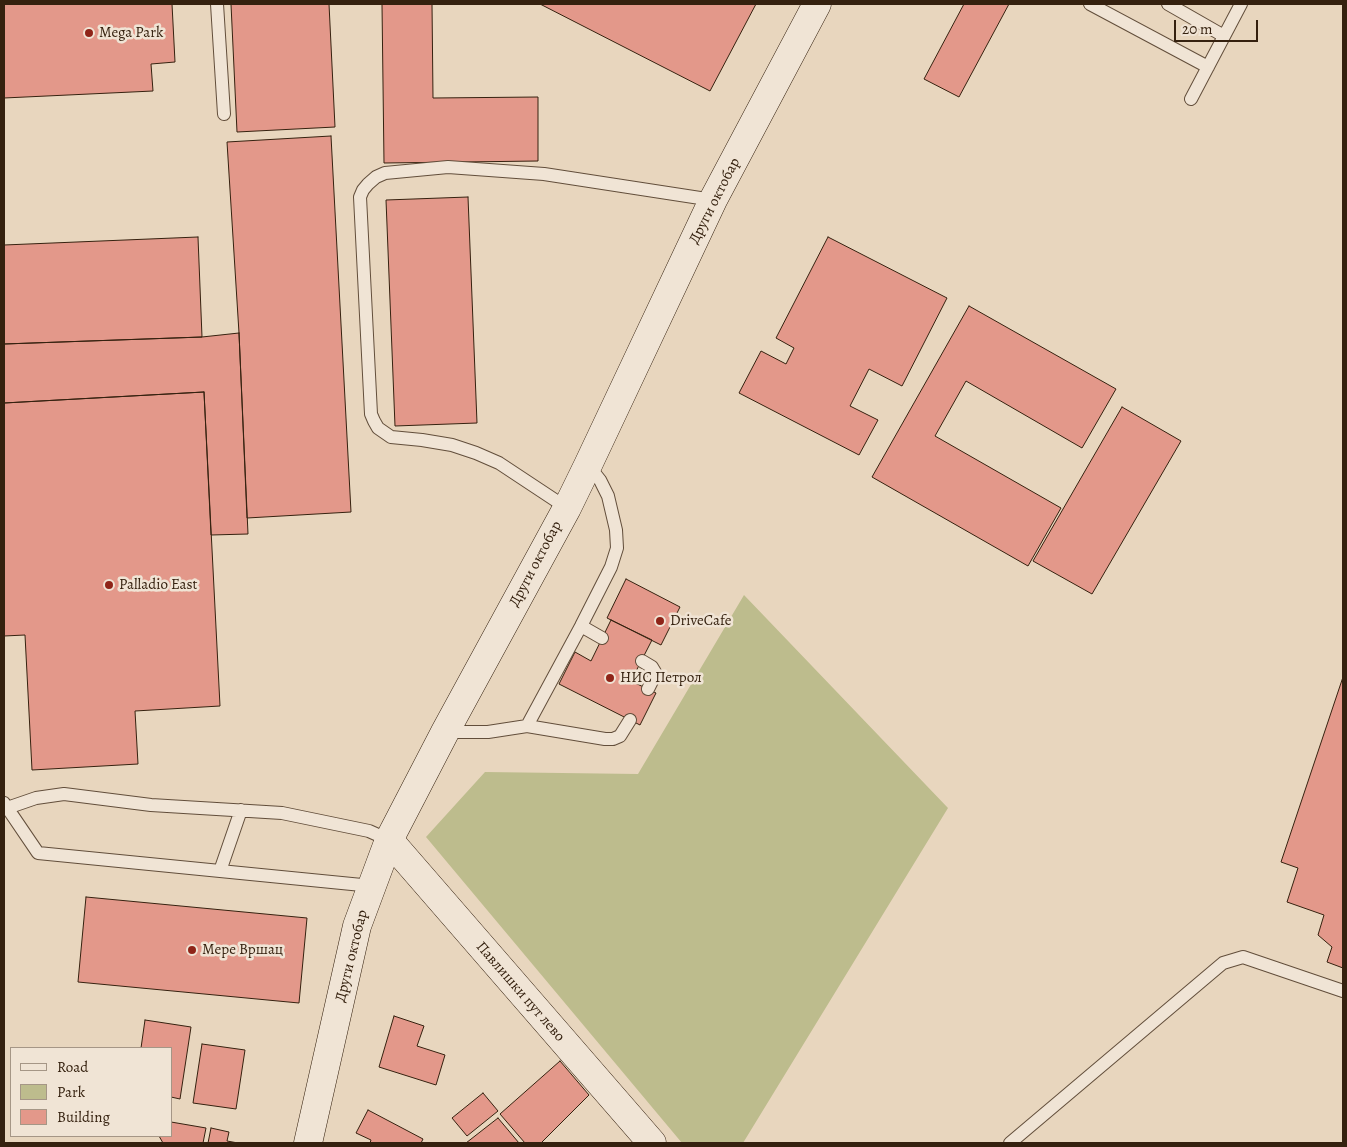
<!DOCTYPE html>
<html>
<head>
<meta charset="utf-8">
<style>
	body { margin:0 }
	#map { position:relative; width:1347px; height:1147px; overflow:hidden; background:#e8d6be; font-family:Alegreya,serif }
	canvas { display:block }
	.frame { position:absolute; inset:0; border:5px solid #35210f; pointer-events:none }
	.legend { position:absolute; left:10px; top:1047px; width:162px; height:90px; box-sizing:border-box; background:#f0e4d5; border:1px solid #a59686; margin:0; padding:6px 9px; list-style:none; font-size:15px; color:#35210f }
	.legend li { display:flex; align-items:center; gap:10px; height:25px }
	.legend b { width:25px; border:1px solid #a59686 }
	.scale { position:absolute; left:1174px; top:20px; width:84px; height:22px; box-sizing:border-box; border:2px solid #35210f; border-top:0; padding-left:6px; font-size:15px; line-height:18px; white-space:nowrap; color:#35210f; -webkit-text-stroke:4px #f0e4d5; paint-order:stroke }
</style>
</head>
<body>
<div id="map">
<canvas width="1347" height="1147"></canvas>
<div class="frame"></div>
<ul class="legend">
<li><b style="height:6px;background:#f0e4d5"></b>Road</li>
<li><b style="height:14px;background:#bdbc8d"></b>Park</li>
<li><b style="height:14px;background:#e3988a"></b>Building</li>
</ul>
<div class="scale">20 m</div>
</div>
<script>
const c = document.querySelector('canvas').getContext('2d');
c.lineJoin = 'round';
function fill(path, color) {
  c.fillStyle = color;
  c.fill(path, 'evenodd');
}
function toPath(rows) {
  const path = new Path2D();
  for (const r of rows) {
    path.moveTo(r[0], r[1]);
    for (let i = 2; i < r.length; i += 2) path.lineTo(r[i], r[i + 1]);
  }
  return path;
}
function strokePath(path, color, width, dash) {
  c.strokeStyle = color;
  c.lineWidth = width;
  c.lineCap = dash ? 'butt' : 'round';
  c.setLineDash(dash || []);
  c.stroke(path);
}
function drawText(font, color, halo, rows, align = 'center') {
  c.font = font + ' Alegreya,serif';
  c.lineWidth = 5;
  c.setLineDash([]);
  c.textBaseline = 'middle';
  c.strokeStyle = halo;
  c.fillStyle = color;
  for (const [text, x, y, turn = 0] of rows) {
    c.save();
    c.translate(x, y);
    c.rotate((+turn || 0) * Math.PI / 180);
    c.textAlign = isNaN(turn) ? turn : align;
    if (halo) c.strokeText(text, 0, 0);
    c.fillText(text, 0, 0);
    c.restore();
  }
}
const green = toPath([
	[744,595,948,808,743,1143,682,1143,426,837,485,772,638,774]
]);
const building = toPath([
	[4,4,172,4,175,62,151,64,153,91,4,98,4,4],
	[231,4,329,4,335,127,237,132,231,4],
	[382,4,432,4,433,98,538,97,538,161,384,163,382,4],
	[540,4,756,4,710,91,540,4],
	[964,4,1009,4,959,97,924,79,964,4],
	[331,136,351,512,247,518,239,333,227,142,331,136],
	[468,197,477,423,395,426,386,200,468,197],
	[198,237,202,337,4,344,4,245,198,237],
	[828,237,947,298,902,386,869,369,850,406,878,420,859,455,739,393,761,351,786,364,794,348,776,338,828,237],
	[969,306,1116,389,1082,448,966,381,935,436,1061,508,1028,566,872,477,969,306],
	[239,333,248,534,211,535,204,392,4,403,4,344,202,337,239,333],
	[204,392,220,706,135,711,138,764,32,770,25,635,4,636,4,403,204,392],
	[1122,407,1181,441,1092,594,1033,561,1122,407],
	[626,579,680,607,661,645,607,618,626,579],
	[611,620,652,640,631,681,656,693,640,725,559,684,575,652,591,661,611,620],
	[1343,677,1343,968,1327,962,1332,947,1318,935,1324,915,1287,902,1298,868,1281,862,1343,677],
	[86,897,307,918,299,1003,78,982,86,897],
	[394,1016,424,1026,417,1046,445,1055,436,1085,379,1067,394,1016],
	[145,1020,191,1027,180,1099,171,1097,171,1048,141,1048,145,1020],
	[202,1044,245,1050,236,1109,193,1103,202,1044],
	[560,1061,589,1095,541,1143,525,1143,500,1114,560,1061],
	[483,1093,498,1111,467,1136,452,1118,483,1093],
	[368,1110,423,1139,421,1143,370,1143,371,1140,356,1133,368,1110],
	[498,1118,519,1143,466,1143,498,1118],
	[171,1122,206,1128,203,1143,163,1143,159,1136,171,1136,171,1122],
	[211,1128,229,1132,227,1141,238,1143,208,1143,211,1128]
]);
const lane = toPath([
	[217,4,224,114],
	[1090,4,1208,67],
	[1168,4,1224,36],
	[1191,99,1241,4],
	[567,508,499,463,476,453,452,445,422,440,391,437,378,428,374,421,371,414,360,197,363,190,368,184,376,177,385,173,448,167,544,174,713,200],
	[581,626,602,638],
	[642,661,652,667,655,672,654,677,648,689],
	[527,726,581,626,611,567,617,548,616,530,608,496,600,480,588,465],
	[445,732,488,732,527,726,605,739,613,739,620,736,630,720],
	[4,803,38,853,372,886],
	[7,808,36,798,64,794,151,805,282,813,369,831,389,840],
	[220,871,241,810],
	[1010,1143,1223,963,1243,957,1343,991]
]);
const secondary = toPath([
	[389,840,652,1143],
	[308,1143,357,926,389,840,445,732,567,508,588,465,713,200,817,4]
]);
const markers = [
	[89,33,5,"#8f2418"],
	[109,585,5,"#8f2418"],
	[660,621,5,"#8f2418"],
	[610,678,5,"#8f2418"],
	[192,950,5,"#8f2418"]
];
const poiNames = [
	["Mega Park",99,33],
	["Palladio East",119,585],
	["DriveCafe",670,621],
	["НИС Петрол",620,678],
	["Мере Вршац",202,950]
];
const streetNames = [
	["Други октобар",715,201,-63],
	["Други октобар",536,564,-62],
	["Други октобар",352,956,-76],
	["Павлишки пут лево",520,992,49]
];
fill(green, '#bdbc8d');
fill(building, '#e3988a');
strokePath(building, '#35210f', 1);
strokePath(lane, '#624e3b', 14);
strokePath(secondary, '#35210f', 29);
strokePath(lane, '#f0e4d5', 12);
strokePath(secondary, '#f0e4d5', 28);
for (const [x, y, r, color] of markers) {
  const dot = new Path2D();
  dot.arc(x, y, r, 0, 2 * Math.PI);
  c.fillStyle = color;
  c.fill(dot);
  strokePath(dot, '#f0e4d5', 2);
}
drawText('15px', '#35210f', '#f0e4d5', poiNames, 'left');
drawText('15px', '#35210f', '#f0e4d5', streetNames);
</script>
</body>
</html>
